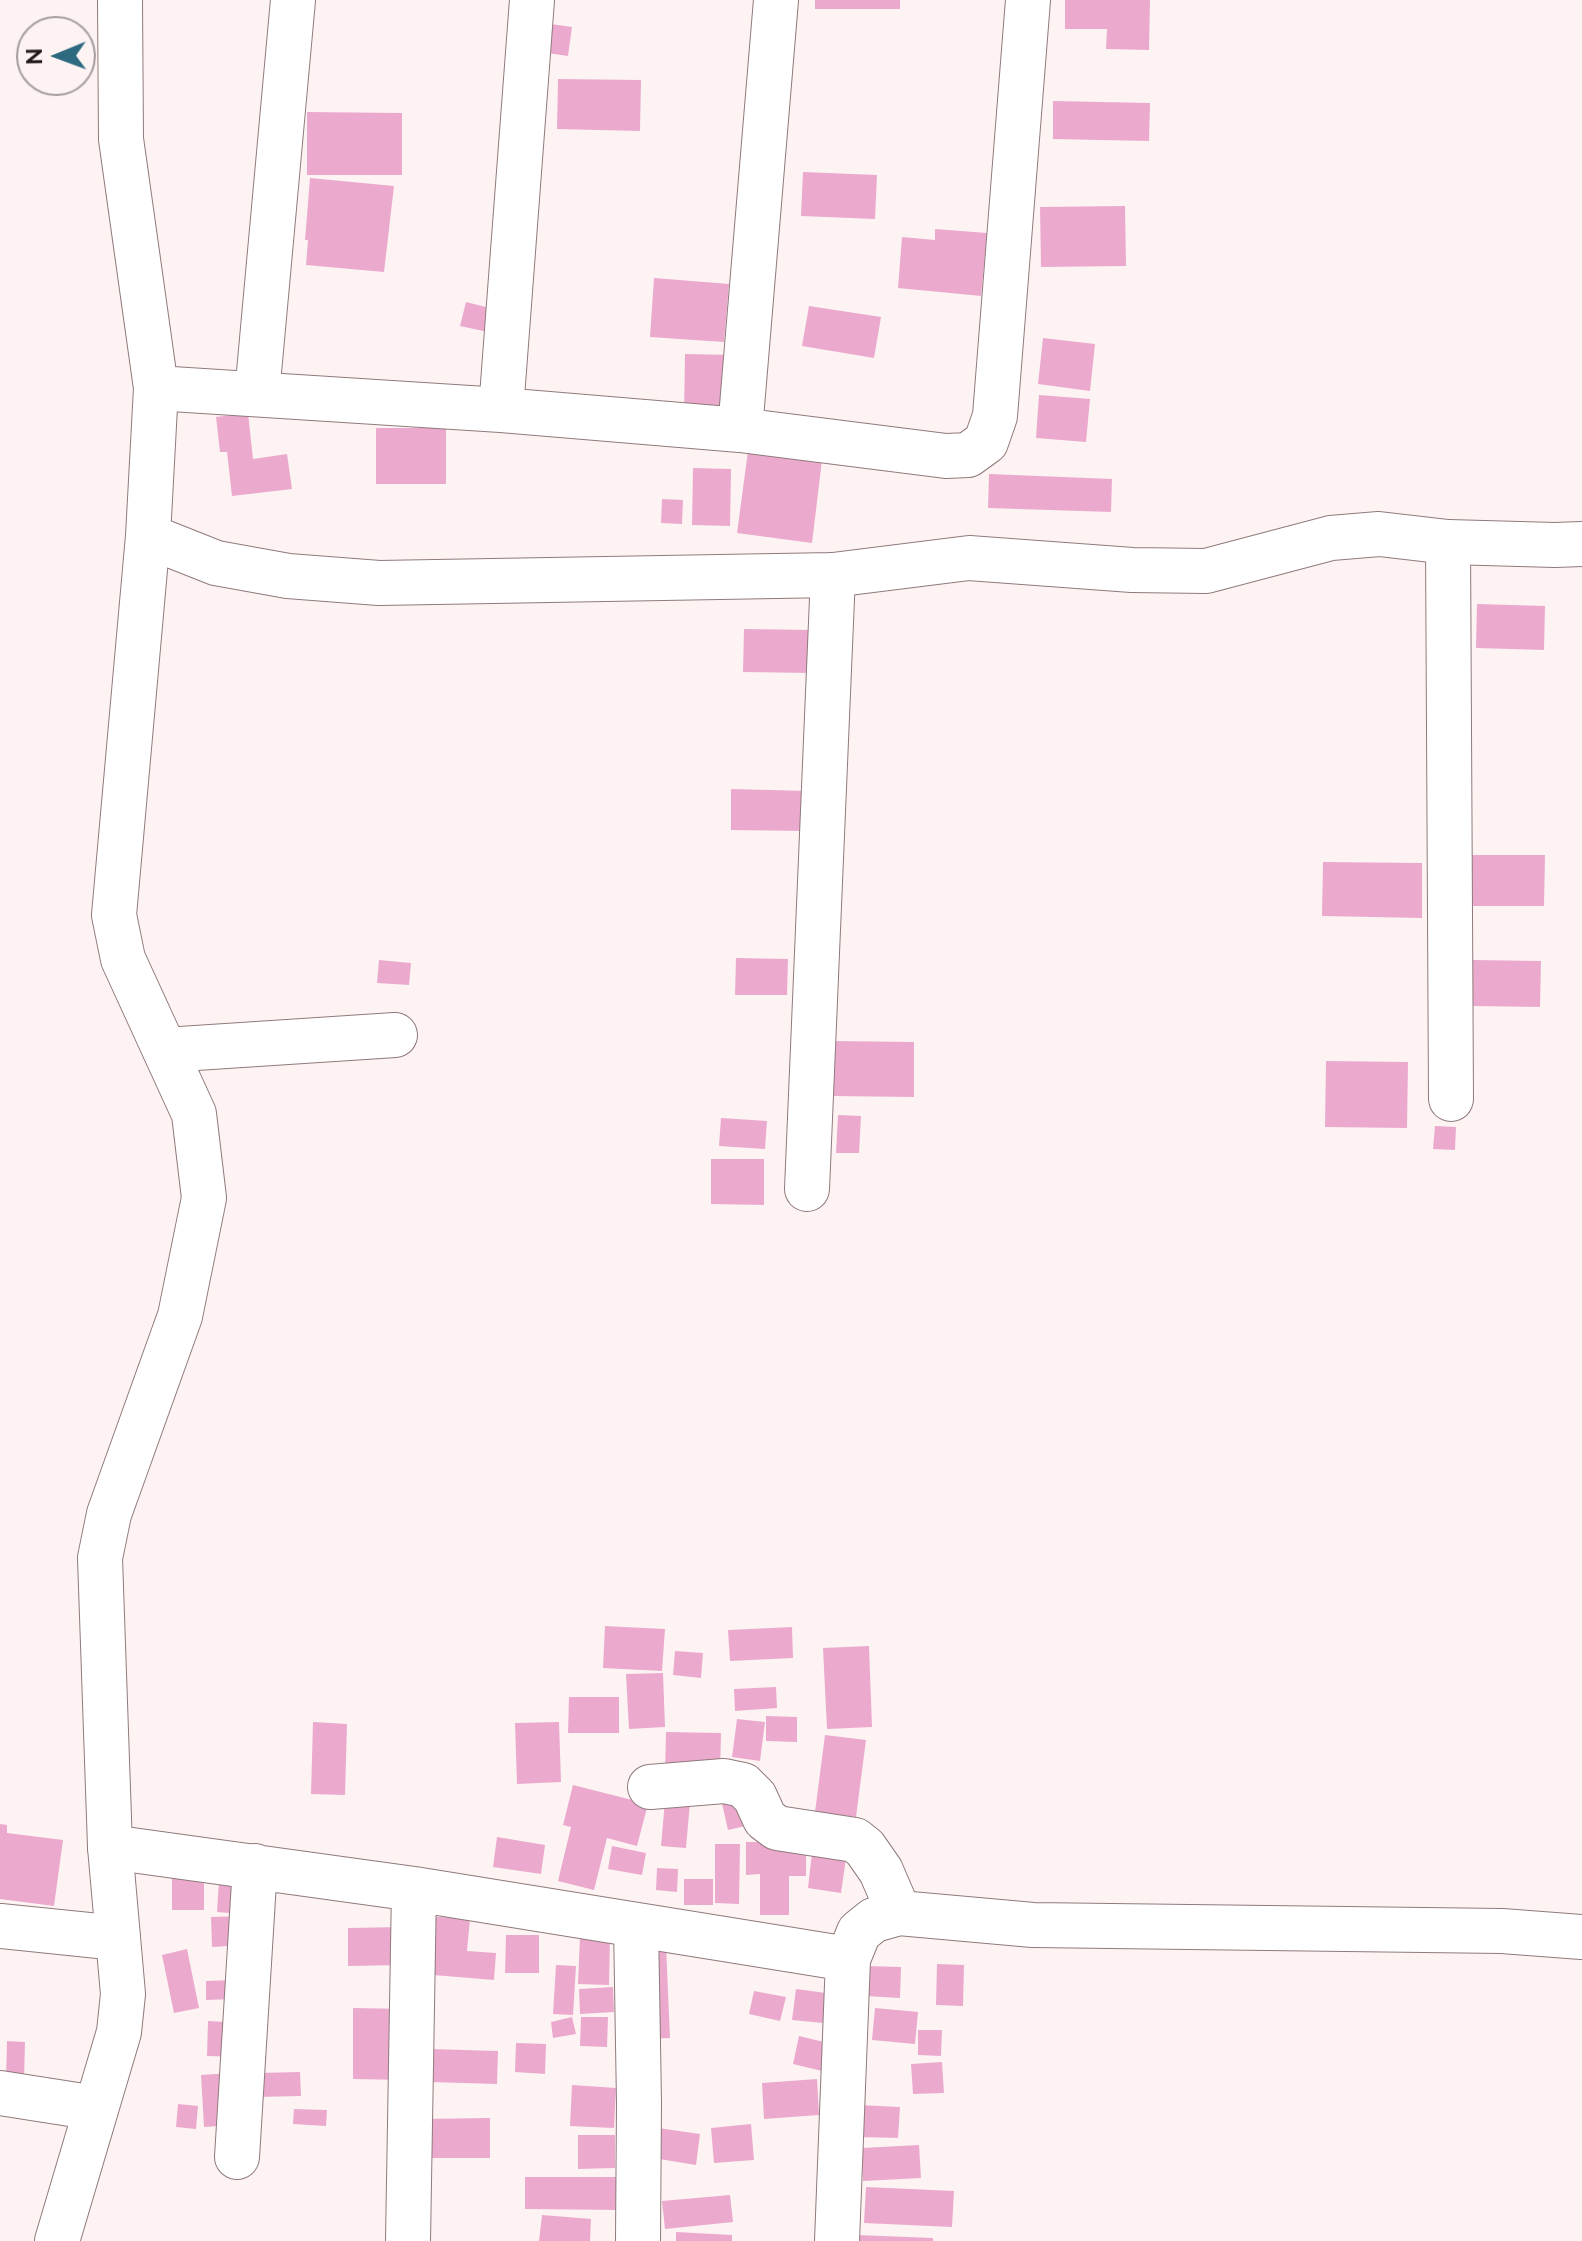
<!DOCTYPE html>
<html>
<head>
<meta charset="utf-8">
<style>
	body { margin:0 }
	#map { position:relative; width:1582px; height:2241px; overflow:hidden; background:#fdf3f3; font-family:Raleway,sans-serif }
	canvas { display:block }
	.north { position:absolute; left:16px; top:16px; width:80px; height:80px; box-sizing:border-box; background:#fdf3f3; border:2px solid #a69d9d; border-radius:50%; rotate:269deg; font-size:22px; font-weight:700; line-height:32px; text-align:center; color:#231b1b }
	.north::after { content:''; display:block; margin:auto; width:28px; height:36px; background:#2d6a80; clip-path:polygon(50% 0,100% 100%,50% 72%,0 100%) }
</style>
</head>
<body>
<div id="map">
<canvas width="1582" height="2241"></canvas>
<div class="north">N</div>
</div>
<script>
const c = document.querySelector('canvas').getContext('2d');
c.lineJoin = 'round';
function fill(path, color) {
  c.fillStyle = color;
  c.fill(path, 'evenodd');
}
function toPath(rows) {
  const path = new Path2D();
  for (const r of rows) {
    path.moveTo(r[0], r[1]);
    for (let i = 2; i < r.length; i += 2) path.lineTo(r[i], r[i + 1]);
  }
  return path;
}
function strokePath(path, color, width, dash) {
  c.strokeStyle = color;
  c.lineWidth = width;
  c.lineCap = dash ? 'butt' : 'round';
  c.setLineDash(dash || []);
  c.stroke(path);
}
const building = toPath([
	[815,0,900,0,900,9,815,9],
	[1065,0,1150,0,1149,50,1106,49,1107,29,1065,29],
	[544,23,572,27,568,56,540,52],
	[558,79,641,80,640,131,557,129],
	[1053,101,1150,103,1149,141,1053,139],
	[307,112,402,113,402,175,307,175],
	[803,172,877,175,875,219,801,216],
	[310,178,394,186,384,272,306,265,308,240,305,240],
	[1125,206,1126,266,1041,267,1040,207],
	[935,229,987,233,981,296,898,288,902,237,935,240],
	[654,278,729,284,724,342,650,337],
	[466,302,494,309,488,332,460,326],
	[809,306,881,317,874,358,802,346],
	[1043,338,1095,344,1090,391,1038,384],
	[685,354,732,355,731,414,684,414],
	[1039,395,1090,399,1086,442,1036,438],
	[248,413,253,459,287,454,292,489,232,496,227,452,220,452,216,417],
	[376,428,446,428,446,484,376,484],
	[748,451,822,460,812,543,737,533],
	[693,468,731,469,730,526,692,525],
	[989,474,1112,479,1111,512,988,508],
	[662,499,683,500,682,524,661,523],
	[1477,604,1545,606,1544,650,1476,648],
	[744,629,813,630,812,673,743,672],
	[731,789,807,791,806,831,731,830],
	[1471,855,1545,855,1544,906,1471,906],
	[1323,862,1422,863,1422,918,1322,916],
	[736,958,788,959,787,995,735,995],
	[379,960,411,963,409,985,377,983],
	[1472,960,1541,961,1540,1007,1472,1006],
	[832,1041,914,1042,914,1097,831,1096],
	[1326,1061,1408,1062,1407,1128,1325,1127],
	[838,1115,861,1116,859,1153,836,1153],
	[721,1118,767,1121,765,1149,719,1146],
	[1435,1126,1456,1127,1455,1150,1433,1149],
	[711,1159,764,1159,764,1205,711,1204],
	[605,1626,665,1629,662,1671,603,1668],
	[792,1627,793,1658,730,1661,728,1630],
	[869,1646,872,1727,827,1729,823,1648],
	[675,1651,703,1653,701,1678,673,1675],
	[663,1673,665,1727,629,1729,626,1674],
	[776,1687,777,1708,735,1711,734,1689],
	[569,1697,619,1697,619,1733,568,1733],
	[766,1716,797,1717,797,1742,766,1741],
	[737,1719,765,1722,760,1761,732,1757],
	[313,1722,347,1724,345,1795,311,1794],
	[559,1722,561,1782,517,1784,515,1723],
	[666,1732,721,1733,720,1774,665,1773],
	[825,1735,866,1740,856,1817,815,1812],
	[573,1785,648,1804,637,1846,607,1838,594,1890,558,1881,571,1827,563,1825],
	[666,1789,691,1791,686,1848,661,1846],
	[747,1793,754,1824,728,1830,721,1799],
	[0,1824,7,1825,7,1833,63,1840,54,1906,0,1899],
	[497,1837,545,1845,541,1874,493,1867],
	[746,1842,806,1842,806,1876,789,1876,789,1915,760,1915,760,1874,746,1875],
	[715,1844,740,1844,739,1904,715,1903],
	[612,1846,646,1853,642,1875,608,1869],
	[812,1853,846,1858,841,1893,808,1888],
	[657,1868,678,1869,677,1892,656,1890],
	[172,1874,204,1874,204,1910,172,1910],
	[684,1879,713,1879,713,1905,684,1905],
	[219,1880,245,1882,243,1914,217,1912],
	[245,1916,246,1945,212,1947,211,1917],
	[425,1916,470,1919,467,1951,496,1953,494,1980,421,1974],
	[402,1927,402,1965,348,1966,348,1928],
	[506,1935,539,1935,539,1973,505,1973],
	[580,1936,610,1936,609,1985,578,1984],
	[666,1945,670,2038,646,2039,642,1946],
	[187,1949,199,2008,174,2013,162,1955],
	[937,1964,964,1965,963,2006,936,2005],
	[556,1965,576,1966,573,2015,553,2014],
	[866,1966,901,1967,900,1998,865,1996],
	[233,1980,234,1999,206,2000,206,1981],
	[613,1987,614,2012,580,2014,579,1989],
	[796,1989,826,1993,823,2023,792,2020],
	[754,1991,786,1997,780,2021,749,2014],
	[353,2008,406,2009,406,2080,353,2079],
	[875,2008,918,2012,915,2044,872,2040],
	[572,2017,576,2034,553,2038,551,2022],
	[581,2017,608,2017,607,2047,580,2046],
	[208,2021,242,2023,241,2057,207,2056],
	[918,2030,942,2030,941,2056,918,2055],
	[799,2036,828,2043,822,2071,793,2064],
	[7,2041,25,2042,24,2080,6,2079],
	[516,2043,546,2044,545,2074,515,2072],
	[430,2049,498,2051,497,2084,429,2082],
	[942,2062,944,2093,913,2094,911,2064],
	[300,2072,301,2096,256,2097,256,2073],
	[232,2073,235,2125,204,2127,201,2075],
	[817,2079,819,2115,764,2119,762,2083],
	[572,2085,616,2088,614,2128,570,2126],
	[178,2104,198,2106,196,2129,176,2127],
	[858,2105,900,2107,898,2138,857,2137],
	[294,2109,327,2110,326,2126,293,2124],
	[490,2118,490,2158,421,2158,421,2119],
	[751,2124,754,2160,714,2163,711,2128],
	[651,2127,700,2134,696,2165,647,2157],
	[578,2135,615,2135,615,2168,578,2169],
	[919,2145,921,2178,863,2181,862,2148],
	[525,2177,620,2177,620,2210,525,2209],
	[866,2187,954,2191,952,2227,864,2223],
	[730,2195,733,2222,665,2229,662,2201],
	[542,2215,591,2219,590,2241,539,2241],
	[676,2232,732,2235,732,2241,676,2241],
	[856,2235,933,2238,933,2241,856,2241]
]);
const minor = toPath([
	[156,388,501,410,740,430,946,456,968,455,986,442,995,416,1028,0],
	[257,394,293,0],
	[501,410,532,0],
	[740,430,776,0],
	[1448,542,1451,1099],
	[165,1050,395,1035],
	[807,1189,833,575],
	[650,1787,724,1781,743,1785,755,1797,765,1819,777,1828,855,1840,865,1848,881,1871,899,1913],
	[110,1847,414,1889,848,1959],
	[636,1925,639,2103,638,2241],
	[0,1926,118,1938],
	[0,2093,96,2108],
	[237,2157,255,1866],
	[408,2241,414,1889],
	[837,2241,848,1959,859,1932,874,1920,899,1913,1033,1925,1502,1931,1582,1937]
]);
const major = toPath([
	[148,536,216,563,288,576,379,583,833,575,969,558,1132,570,1206,571,1331,538,1379,534,1448,542,1555,545,1582,544],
	[57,2241,119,2032,123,1994,110,1847,100,1558,109,1514,180,1316,204,1198,194,1114,123,959,114,915,148,536,156,388,121,139,120,0]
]);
fill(building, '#ebaacd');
strokePath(minor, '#907a7b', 46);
strokePath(major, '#907a7b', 46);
strokePath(minor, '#fff', 44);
strokePath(major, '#fff', 44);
</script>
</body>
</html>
